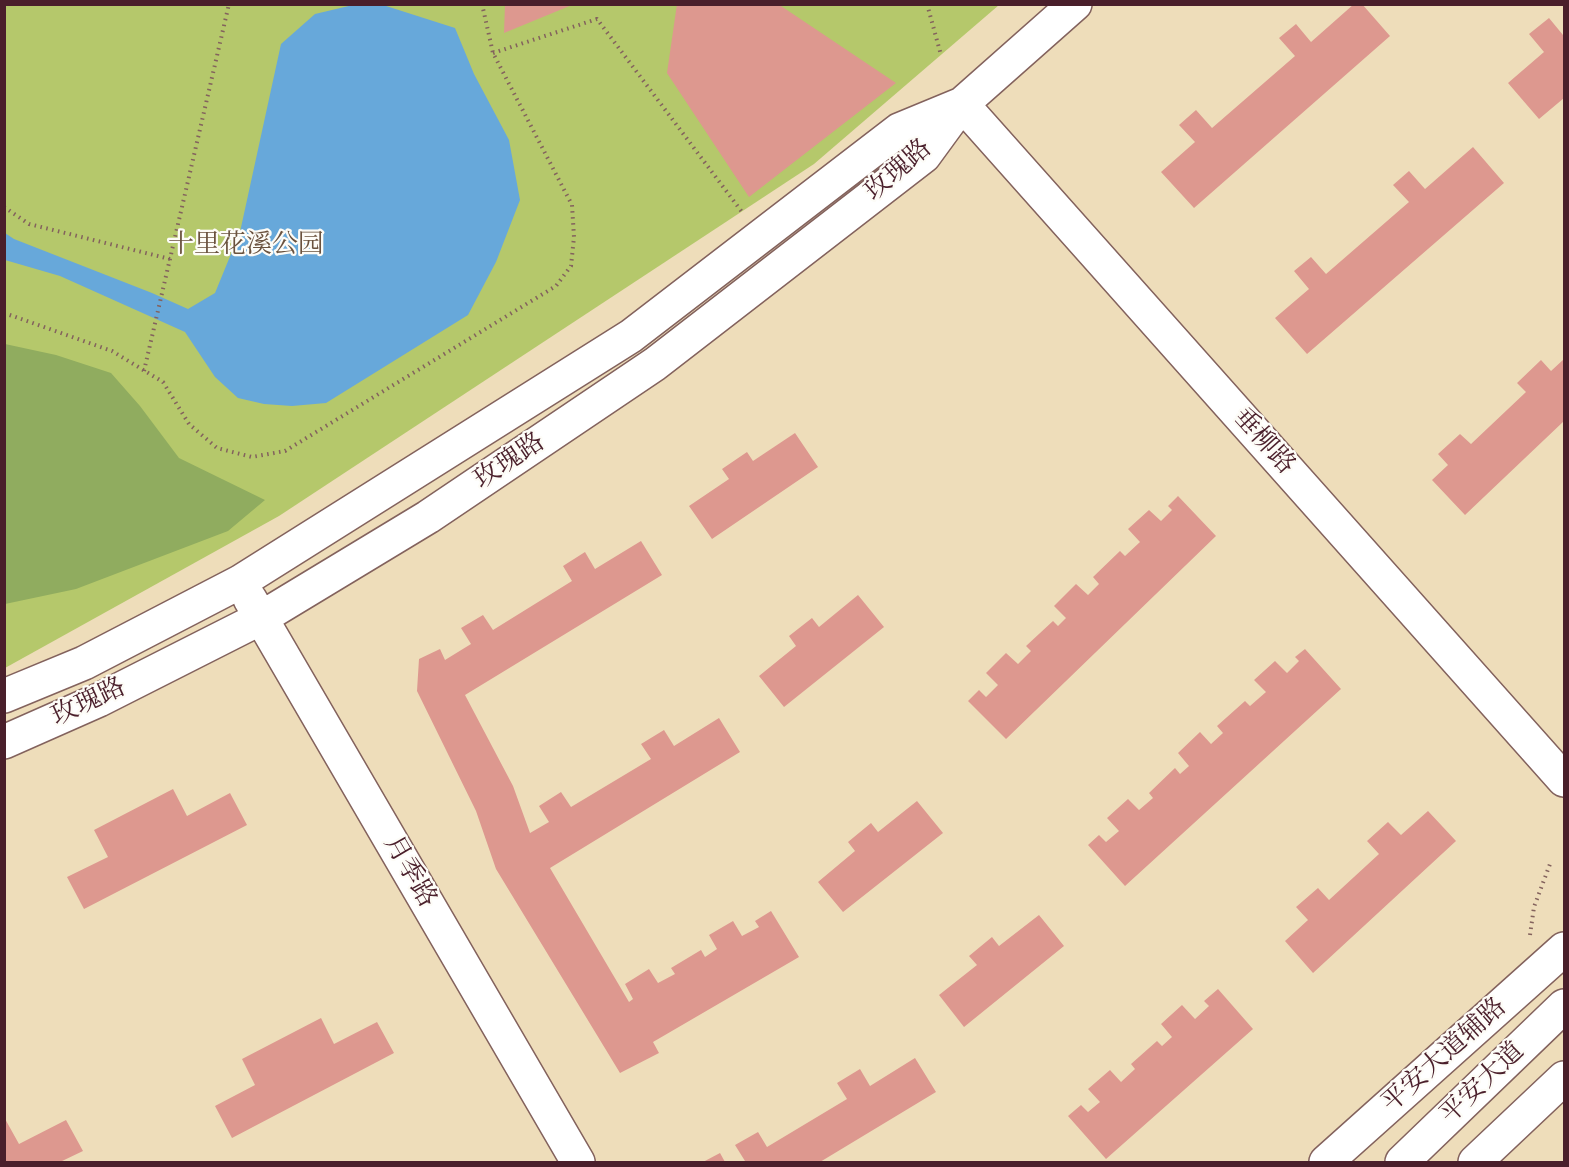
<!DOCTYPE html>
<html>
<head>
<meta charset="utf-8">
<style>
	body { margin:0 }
	#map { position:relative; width:1569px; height:1167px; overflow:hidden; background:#eeddba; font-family:Cardo,serif }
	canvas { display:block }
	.frame { position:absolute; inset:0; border:6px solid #4a1f2b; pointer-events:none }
</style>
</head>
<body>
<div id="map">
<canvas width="1569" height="1167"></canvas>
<div class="frame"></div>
</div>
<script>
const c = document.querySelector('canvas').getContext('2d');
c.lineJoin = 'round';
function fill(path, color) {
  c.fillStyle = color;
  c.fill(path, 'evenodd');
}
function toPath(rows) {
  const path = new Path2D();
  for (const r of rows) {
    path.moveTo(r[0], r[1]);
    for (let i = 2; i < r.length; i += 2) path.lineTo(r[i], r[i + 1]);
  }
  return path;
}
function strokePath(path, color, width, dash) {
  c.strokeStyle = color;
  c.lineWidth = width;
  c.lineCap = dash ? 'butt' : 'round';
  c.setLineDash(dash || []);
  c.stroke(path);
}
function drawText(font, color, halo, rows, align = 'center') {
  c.font = font + ' Cardo,"Noto Serif SC",serif';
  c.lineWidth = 4.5;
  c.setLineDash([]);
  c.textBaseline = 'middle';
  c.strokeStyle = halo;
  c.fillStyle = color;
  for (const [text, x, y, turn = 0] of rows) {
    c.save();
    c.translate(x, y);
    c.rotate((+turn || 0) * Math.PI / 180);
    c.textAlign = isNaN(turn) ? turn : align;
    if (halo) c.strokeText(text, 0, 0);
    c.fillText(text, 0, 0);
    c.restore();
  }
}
const green = toPath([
	[5,5,999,5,814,164,279,516,5,668]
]);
const forest = toPath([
	[5,344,56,355,111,373,140,406,179,458,265,500,228,531,76,589,5,604]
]);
const water = toPath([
	[353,5,383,5,455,28,474,74,509,140,520,200,496,262,468,315,326,403,292,406,264,404,238,398,215,377,185,332,60,276,5,260,5,233,14,239,152,293,188,309,215,293,240,232,281,44,315,14]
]);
const building = toPath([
	[505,4,572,4,572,5,504,33],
	[677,4,778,4,896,83,749,197,667,73],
	[1354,4,1362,4,1390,36,1194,208,1161,172,1195,142,1179,125,1196,110,1212,128,1295,56,1279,38,1296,24,1311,42],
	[1549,18,1563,35,1564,34,1564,98,1539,119,1508,83,1544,52,1529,34],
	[1473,147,1504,183,1307,354,1275,318,1309,289,1294,271,1311,257,1326,274,1409,202,1393,185,1409,171,1425,189],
	[1564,359,1564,421,1465,515,1432,480,1448,465,1438,454,1460,434,1471,444,1526,392,1517,383,1541,360,1551,371],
	[795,433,818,467,712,539,689,506,729,479,722,469,747,452,753,461],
	[1178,496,1216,536,1006,739,968,701,979,690,986,697,998,685,986,673,1006,653,1018,664,1031,651,1026,646,1053,621,1058,626,1066,618,1054,606,1076,584,1088,595,1099,584,1093,577,1120,551,1125,556,1140,542,1128,529,1149,510,1161,521,1172,510,1168,506],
	[641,541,662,575,465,695,513,786,530,833,549,822,539,806,561,792,571,807,651,759,641,744,664,730,674,746,719,718,740,752,550,868,629,1002,633,999,625,984,649,969,658,983,675,974,671,968,701,950,705,957,717,949,709,935,733,921,742,936,759,927,755,921,771,911,799,957,653,1042,659,1053,620,1073,496,869,476,811,417,691,419,659,440,649,445,660,471,644,461,628,483,615,493,630,572,581,563,566,585,552,595,569],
	[858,595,884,627,784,707,759,676,796,646,789,636,812,618,819,627],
	[1305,649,1341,689,1125,886,1088,845,1099,835,1106,842,1119,831,1107,818,1128,799,1139,810,1153,798,1149,793,1175,768,1180,774,1189,766,1178,753,1200,732,1211,744,1223,733,1217,726,1245,701,1250,706,1266,692,1254,680,1275,661,1287,673,1299,661,1295,657],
	[173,789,187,816,230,793,247,825,84,909,67,877,108,857,94,830],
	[917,801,943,833,843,912,818,882,855,851,848,842,871,823,878,832],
	[1428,811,1456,841,1313,973,1285,941,1308,920,1296,907,1318,888,1329,900,1379,854,1367,841,1388,822,1401,835],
	[1039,915,1064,946,964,1027,939,995,977,965,969,956,992,937,999,946],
	[1218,989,1253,1029,1106,1159,1068,1116,1081,1105,1088,1112,1100,1102,1088,1089,1110,1070,1121,1082,1135,1069,1131,1064,1157,1041,1162,1046,1172,1037,1161,1024,1182,1005,1195,1019,1209,1006,1204,1001],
	[321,1018,334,1044,377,1022,394,1053,232,1138,215,1106,255,1085,242,1059],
	[915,1058,936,1092,820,1162,742,1162,745,1161,735,1145,758,1132,767,1147,847,1099,837,1083,860,1069,870,1086],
	[4,1117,19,1144,66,1120,83,1151,60,1162,4,1162],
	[720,1153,725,1162,703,1162]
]);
const path = toPath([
	[927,4,941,55],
	[493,53,597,19,742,212],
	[4,207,29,224,170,259],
	[4,313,112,351,163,382,189,424,217,448,252,457,285,451,556,286,571,266,574,237,572,205,493,53,482,4],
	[144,371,229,4],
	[1530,935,1534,907,1550,864]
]);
const tertiary = toPath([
	[962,104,1564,780],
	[250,599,578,1162],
	[4,696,84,663,240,582,631,336,899,130,962,104],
	[4,742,99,700,261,618,428,517,655,364,924,156,962,104,1075,4],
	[1326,1162,1564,949]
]);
const primary = toPath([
	[1402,1162,1564,1006],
	[1475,1162,1564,1078]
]);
const streetNames = [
	["玫瑰路",899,171,-41],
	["垂柳路",1263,442,48],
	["玫瑰路",510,462,-34],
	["玫瑰路",89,703,-25],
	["月季路",409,872,60],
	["平安大道辅路",1445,1056,-42],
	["平安大道",1483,1084,-44]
];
const parkNames = [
	["十里花溪公园",246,246]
];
fill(green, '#b5c86b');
fill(forest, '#90ac5f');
fill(water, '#67a8da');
fill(building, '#dd988f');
strokePath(tertiary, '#83625d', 36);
strokePath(primary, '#83625d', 36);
strokePath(path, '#83625d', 4, [1.5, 4.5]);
strokePath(tertiary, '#fff', 33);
strokePath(primary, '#fff', 33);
drawText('26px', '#4a1f2b', '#fdfcf7', streetNames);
drawText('26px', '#6a523e', '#fdfcf7', parkNames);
</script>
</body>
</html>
